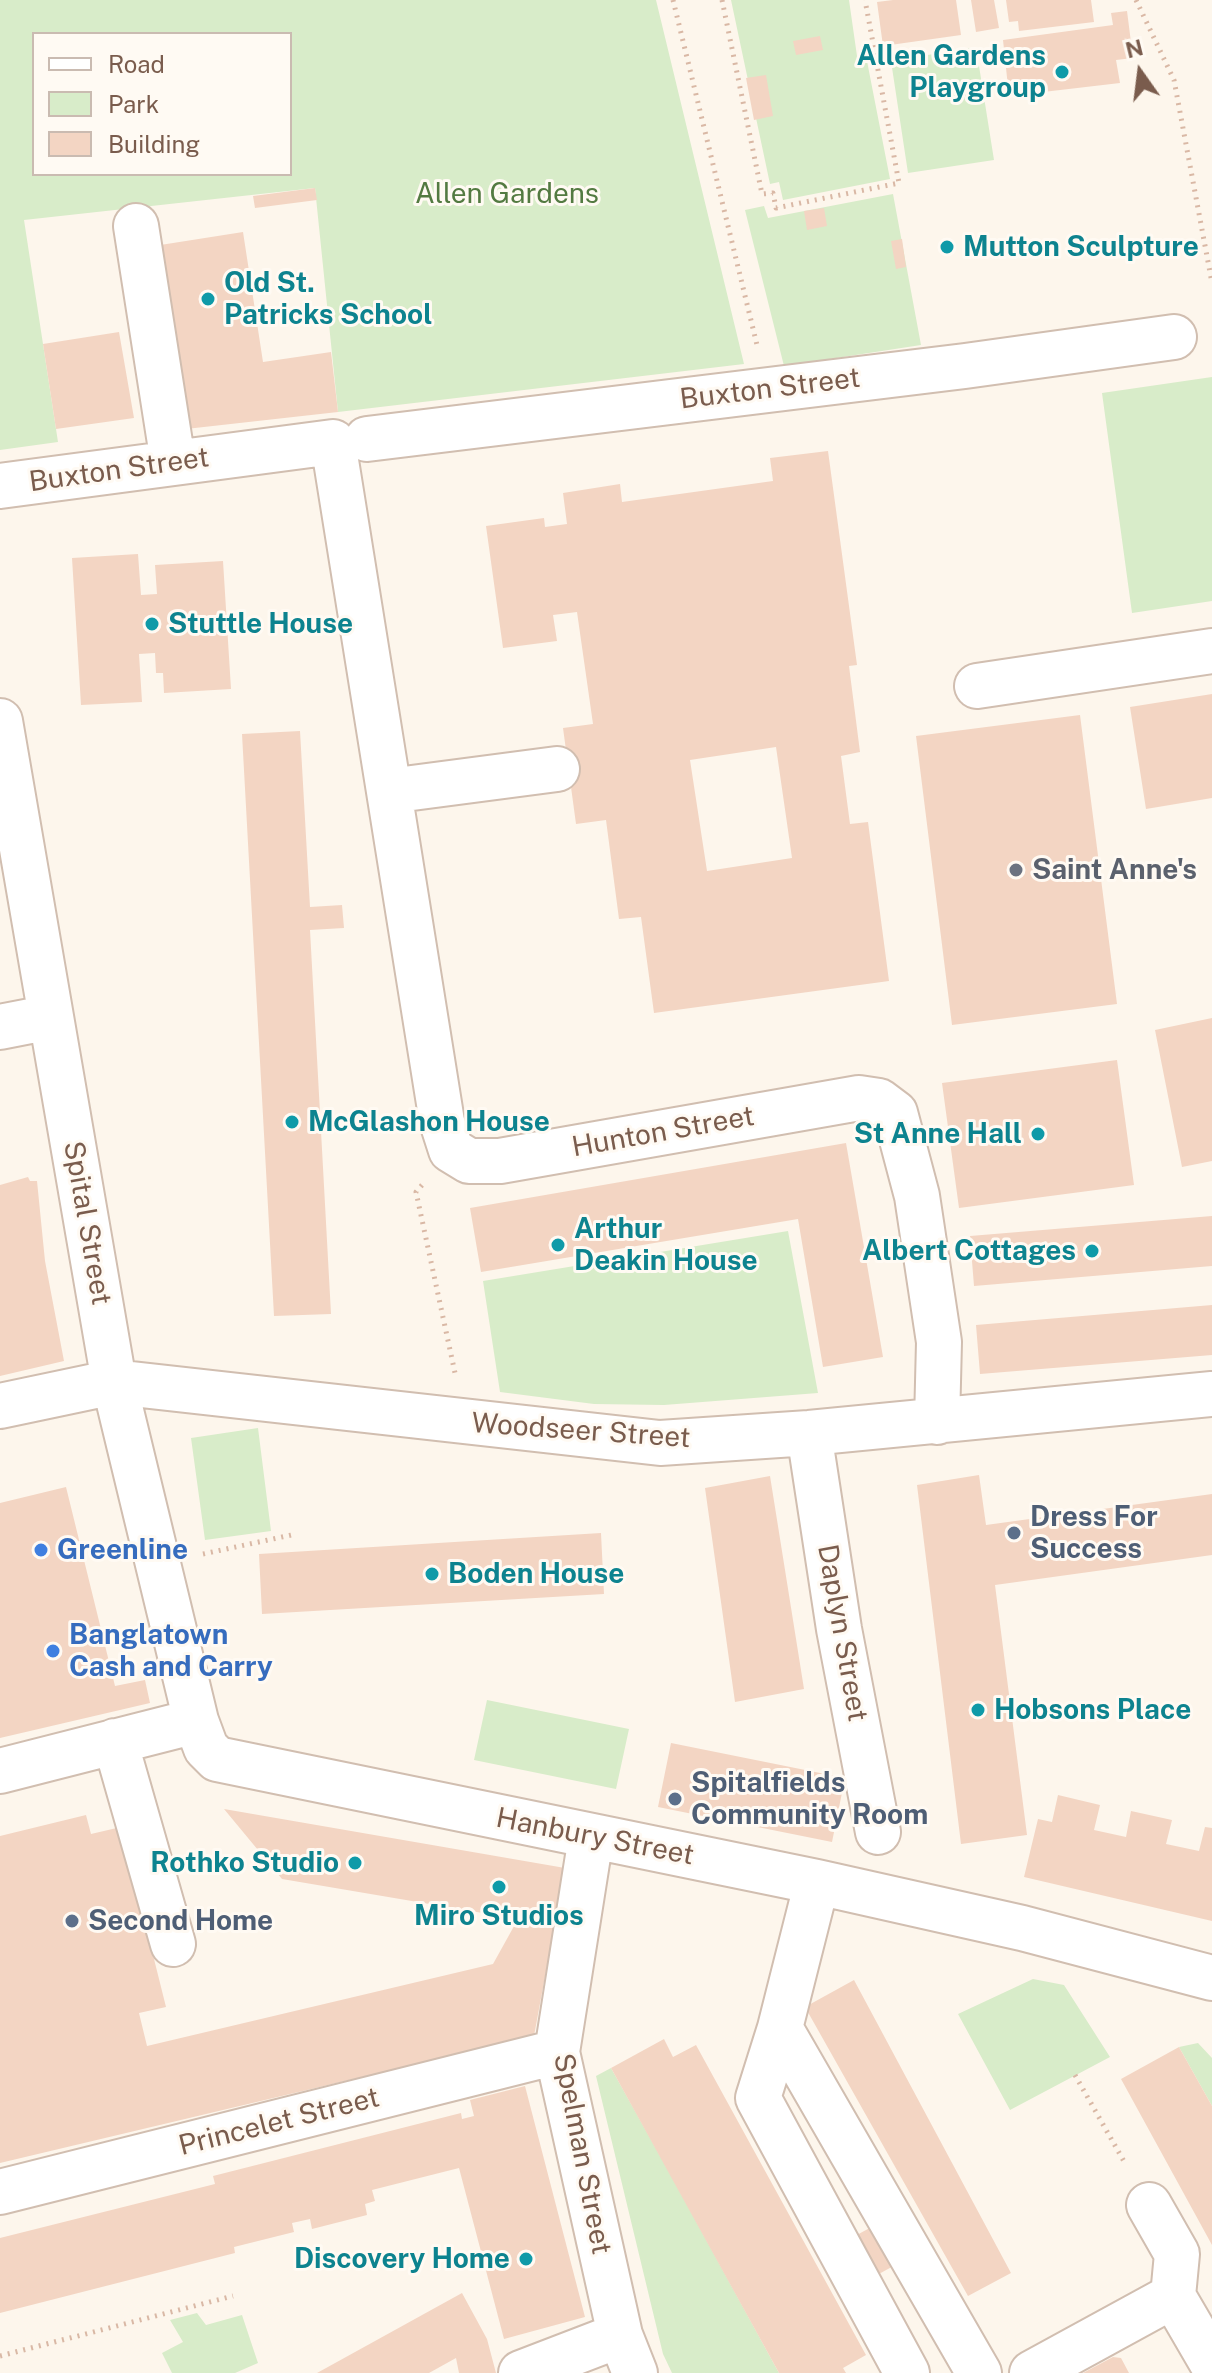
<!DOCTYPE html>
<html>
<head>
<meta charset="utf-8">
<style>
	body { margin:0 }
	#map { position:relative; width:1212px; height:2373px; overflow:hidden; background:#fdf6ec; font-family:"Public Sans",sans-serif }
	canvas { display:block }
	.legend { position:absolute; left:32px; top:32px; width:260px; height:144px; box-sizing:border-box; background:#fffaf3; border:2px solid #cabbb1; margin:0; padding:10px 14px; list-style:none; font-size:24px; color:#7a5c4d }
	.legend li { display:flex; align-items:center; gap:16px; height:40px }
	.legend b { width:40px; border:2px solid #cabbb1 }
	.north { position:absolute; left:1100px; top:32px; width:80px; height:80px; -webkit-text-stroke:6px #fffaf3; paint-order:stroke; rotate:346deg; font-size:22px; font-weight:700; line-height:32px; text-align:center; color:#7a5c4d }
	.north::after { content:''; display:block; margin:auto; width:28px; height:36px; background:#7a5c4d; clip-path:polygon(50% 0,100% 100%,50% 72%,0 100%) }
</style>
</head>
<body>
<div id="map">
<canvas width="1212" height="2373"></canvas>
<ul class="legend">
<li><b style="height:10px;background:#fff"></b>Road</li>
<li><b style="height:22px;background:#d8ecc9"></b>Park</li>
<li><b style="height:22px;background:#f3d5c3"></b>Building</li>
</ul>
<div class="north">N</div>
</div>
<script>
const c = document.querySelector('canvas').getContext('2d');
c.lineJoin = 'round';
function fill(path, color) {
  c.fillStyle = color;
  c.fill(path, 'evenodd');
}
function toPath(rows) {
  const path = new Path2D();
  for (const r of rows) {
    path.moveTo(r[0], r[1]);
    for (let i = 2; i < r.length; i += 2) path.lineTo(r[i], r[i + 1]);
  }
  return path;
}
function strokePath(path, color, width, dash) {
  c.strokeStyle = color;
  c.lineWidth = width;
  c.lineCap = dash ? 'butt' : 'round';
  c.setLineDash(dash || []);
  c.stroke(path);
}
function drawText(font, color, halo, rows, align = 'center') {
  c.font = font + ' "Public Sans",sans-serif';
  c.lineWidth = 6;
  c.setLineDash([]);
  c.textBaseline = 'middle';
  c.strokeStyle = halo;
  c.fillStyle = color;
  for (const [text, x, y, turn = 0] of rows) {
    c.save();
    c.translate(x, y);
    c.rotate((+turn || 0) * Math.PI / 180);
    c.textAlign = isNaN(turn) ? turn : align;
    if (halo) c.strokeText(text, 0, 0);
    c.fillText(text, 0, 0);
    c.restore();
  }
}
const green = toPath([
	[0,0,656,0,744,364,338,412,315,188,24,220,58,442,0,450],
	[34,34,290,34,290,174,34,174],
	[731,0,849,0,857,56,866,56,890,179,783,200,779,182,770,184],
	[976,47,994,160,908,173,891,61],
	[893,194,921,345,784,366,745,210,764,206,768,218],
	[1212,377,1212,601,1132,613,1102,393],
	[788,1231,818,1393,664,1405,594,1404,500,1392,483,1281],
	[258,1428,271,1531,205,1540,191,1438],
	[487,1700,629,1729,616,1789,474,1760],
	[1033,1979,1064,1985,1110,2057,1010,2110,958,2014],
	[1198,2043,1212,2058,1212,2106,1179,2047],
	[611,2068,673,2179,779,2373,672,2373,663,2354,596,2076],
	[197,2313,206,2325,242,2315,258,2363,235,2373,172,2373,162,2353,183,2342,170,2320]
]);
const building = toPath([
	[893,0,956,0,961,35,883,46,877,2],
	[971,0,994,0,999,28,976,32],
	[1006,0,1091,0,1094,22,1019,31,1018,21,1009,22],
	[1127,11,1133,58,1116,60,1120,83,1009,96,1003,40,1113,25,1111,13],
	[820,36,823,50,796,55,793,41],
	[766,75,773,116,754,120,746,78],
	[315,188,317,200,255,208,253,196],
	[824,208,827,226,807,230,804,211],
	[243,232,263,362,331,352,338,412,186,429,154,246],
	[902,239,906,267,896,269,891,241],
	[119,332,134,418,56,429,43,344],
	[828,451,857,665,849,666,860,752,841,756,850,824,868,822,889,981,654,1013,641,917,619,919,606,820,576,824,563,728,593,724,577,612,553,615,557,641,503,648,486,526,544,518,545,527,567,524,563,493,620,484,622,502,773,481,770,458],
	[776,747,792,858,707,871,690,760],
	[138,554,141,595,157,594,155,565,223,561,231,689,164,693,163,673,156,673,155,653,139,654,142,702,81,705,72,558],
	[1212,694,1212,798,1146,809,1130,707],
	[1080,715,1117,1004,952,1025,916,736],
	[300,731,310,907,342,905,344,928,310,930,331,1314,274,1316,242,734],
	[1212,1018,1212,1161,1182,1167,1155,1030],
	[1117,1060,1134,1185,959,1208,942,1083],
	[846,1143,883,1357,823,1367,798,1219,481,1272,470,1208],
	[28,1177,30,1181,37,1181,45,1261,64,1361,0,1376,0,1185],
	[1212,1216,1212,1266,974,1286,970,1236],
	[1212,1305,1212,1355,980,1374,976,1325],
	[979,1475,986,1525,1212,1494,1212,1555,995,1585,1027,1835,961,1844,917,1485],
	[770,1476,804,1689,735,1702,705,1488],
	[66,1487,115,1686,145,1680,150,1703,0,1738,0,1503],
	[601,1533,604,1594,262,1614,259,1554],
	[671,1743,845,1778,832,1842,658,1807],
	[1058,1795,1100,1805,1094,1830,1126,1837,1131,1811,1172,1820,1166,1844,1199,1851,1205,1827,1212,1828,1212,1921,1024,1877,1038,1819,1052,1822],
	[224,1809,565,1868,534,2036,0,2163,0,1836,86,1815,91,1834,121,1827,166,2007,139,2013,147,2046,493,1964,518,1919,282,1879],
	[854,1980,1011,2273,968,2296,805,2007],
	[664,2039,673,2057,696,2045,866,2355,843,2368,846,2373,779,2373,611,2068],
	[1179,2047,1212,2106,1212,2245,1121,2079],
	[525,2086,585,2317,504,2339,459,2168,372,2190,375,2201,365,2204,367,2215,312,2229,310,2219,292,2223,294,2232,234,2247,235,2253,0,2313,0,2238,215,2184,213,2176,461,2113,462,2119,474,2116,470,2100],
	[877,2224,899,2263,877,2275,855,2236],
	[462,2293,487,2339,496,2373,459,2373,456,2358,429,2373,317,2373],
	[1113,2357,1121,2358,1129,2373,1083,2373]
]);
const path = toPath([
	[673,0,757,345],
	[722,0,762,194,773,193,776,208,899,183,865,0],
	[1136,0,1174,80,1212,283],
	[422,1185,416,1192,455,1373],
	[203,1554,296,1534],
	[1075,2075,1126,2165],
	[0,2356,233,2296]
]);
const minor = toPath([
	[136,226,173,462],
	[367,439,965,366,1174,337],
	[0,486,333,442,442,1122,451,1150,469,1161,500,1161,859,1098,879,1101,895,1113,917,1196,939,1342,937,1422],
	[977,686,1212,651],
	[0,721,114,1382,196,1721,206,1748,217,1759,817,1882,1022,1928,1212,1978],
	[389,791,557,769],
	[0,1027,51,1017],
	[0,1406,114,1382,660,1443,809,1433,1212,1394],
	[809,1433,839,1629,878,1832],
	[115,1741,173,1944],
	[0,1771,196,1721],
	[591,1837,557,2052,620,2335,635,2373],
	[817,1882,780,2028,979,2373],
	[780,2028,758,2098,907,2373],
	[0,2192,557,2052],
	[1173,2296,1212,2363],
	[521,2373,620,2335],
	[1032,2373,1173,2296,1177,2254,1149,2205]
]);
const markers = [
	[1062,72,8,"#0f9aa8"],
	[947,247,8,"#0f9aa8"],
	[208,299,8,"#0f9aa8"],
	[152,624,8,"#0f9aa8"],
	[1016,870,8,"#6b7280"],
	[292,1122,8,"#0f9aa8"],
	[1038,1134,8,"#0f9aa8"],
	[558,1245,8,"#0f9aa8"],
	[1092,1251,8,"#0f9aa8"],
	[1014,1533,8,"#5c6f8a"],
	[41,1550,8,"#3f7fe0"],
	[432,1574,8,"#0f9aa8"],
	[53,1651,8,"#3f7fe0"],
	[978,1710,8,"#0f9aa8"],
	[675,1799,8,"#5c6f8a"],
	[355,1863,8,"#0f9aa8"],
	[499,1887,8,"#0f9aa8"],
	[72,1921,8,"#5c6f8a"],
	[526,2259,8,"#0f9aa8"]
];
const cultureNames = [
	["Allen Gardens",1046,56,"right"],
	["Playgroup",1046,88,"right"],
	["Mutton Sculpture",963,247],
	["Old St.",224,283],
	["Patricks School",224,315],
	["Stuttle House",168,624],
	["McGlashon House",308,1122],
	["St Anne Hall",1022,1134,"right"],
	["Arthur",574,1229],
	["Deakin House",574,1261],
	["Albert Cottages",1076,1251,"right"],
	["Boden House",448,1574],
	["Hobsons Place",994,1710],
	["Rothko Studio",339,1863,"right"],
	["Miro Studios",499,1916,"center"],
	["Discovery Home",510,2259,"right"]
];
const parkNames = [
	["Allen Gardens",507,194]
];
const streetNames = [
	["Buxton Street",770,389,-7],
	["Buxton Street",119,470,-8],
	["Hunton Street",663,1132,-10],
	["Spital Street",87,1223,80],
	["Woodseer Street",581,1431,4],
	["Daplyn Street",842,1633,80],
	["Hanbury Street",595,1837,11],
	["Princelet Street",279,2122,-14],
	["Spelman Street",582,2154,79]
];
const worshipNames = [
	["Saint Anne's",1032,870]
];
const serviceNames = [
	["Dress For",1030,1517],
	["Success",1030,1549],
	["Spitalfields",691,1783],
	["Community Room",691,1815],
	["Second Home",88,1921]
];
const shopNames = [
	["Greenline",57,1550],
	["Banglatown",69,1635],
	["Cash and Carry",69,1667]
];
fill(green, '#d8ecc9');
fill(building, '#f3d5c3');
strokePath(minor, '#d1beb0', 48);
strokePath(path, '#d9b8a5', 5, [2, 6]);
strokePath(minor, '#fff', 44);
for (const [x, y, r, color] of markers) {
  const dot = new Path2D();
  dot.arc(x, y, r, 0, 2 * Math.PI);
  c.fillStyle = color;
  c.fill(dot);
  strokePath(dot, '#fffaf3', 3);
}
drawText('bold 28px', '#0d838f', '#fffaf3', cultureNames, 'left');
drawText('28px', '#537a41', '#fffaf3', parkNames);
drawText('28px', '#7a5c4d', '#fffaf3', streetNames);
drawText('bold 28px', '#5b616d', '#fffaf3', worshipNames, 'left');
drawText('bold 28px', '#4e5e75', '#fffaf3', serviceNames, 'left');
drawText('bold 28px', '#366cbe', '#fffaf3', shopNames, 'left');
</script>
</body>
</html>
